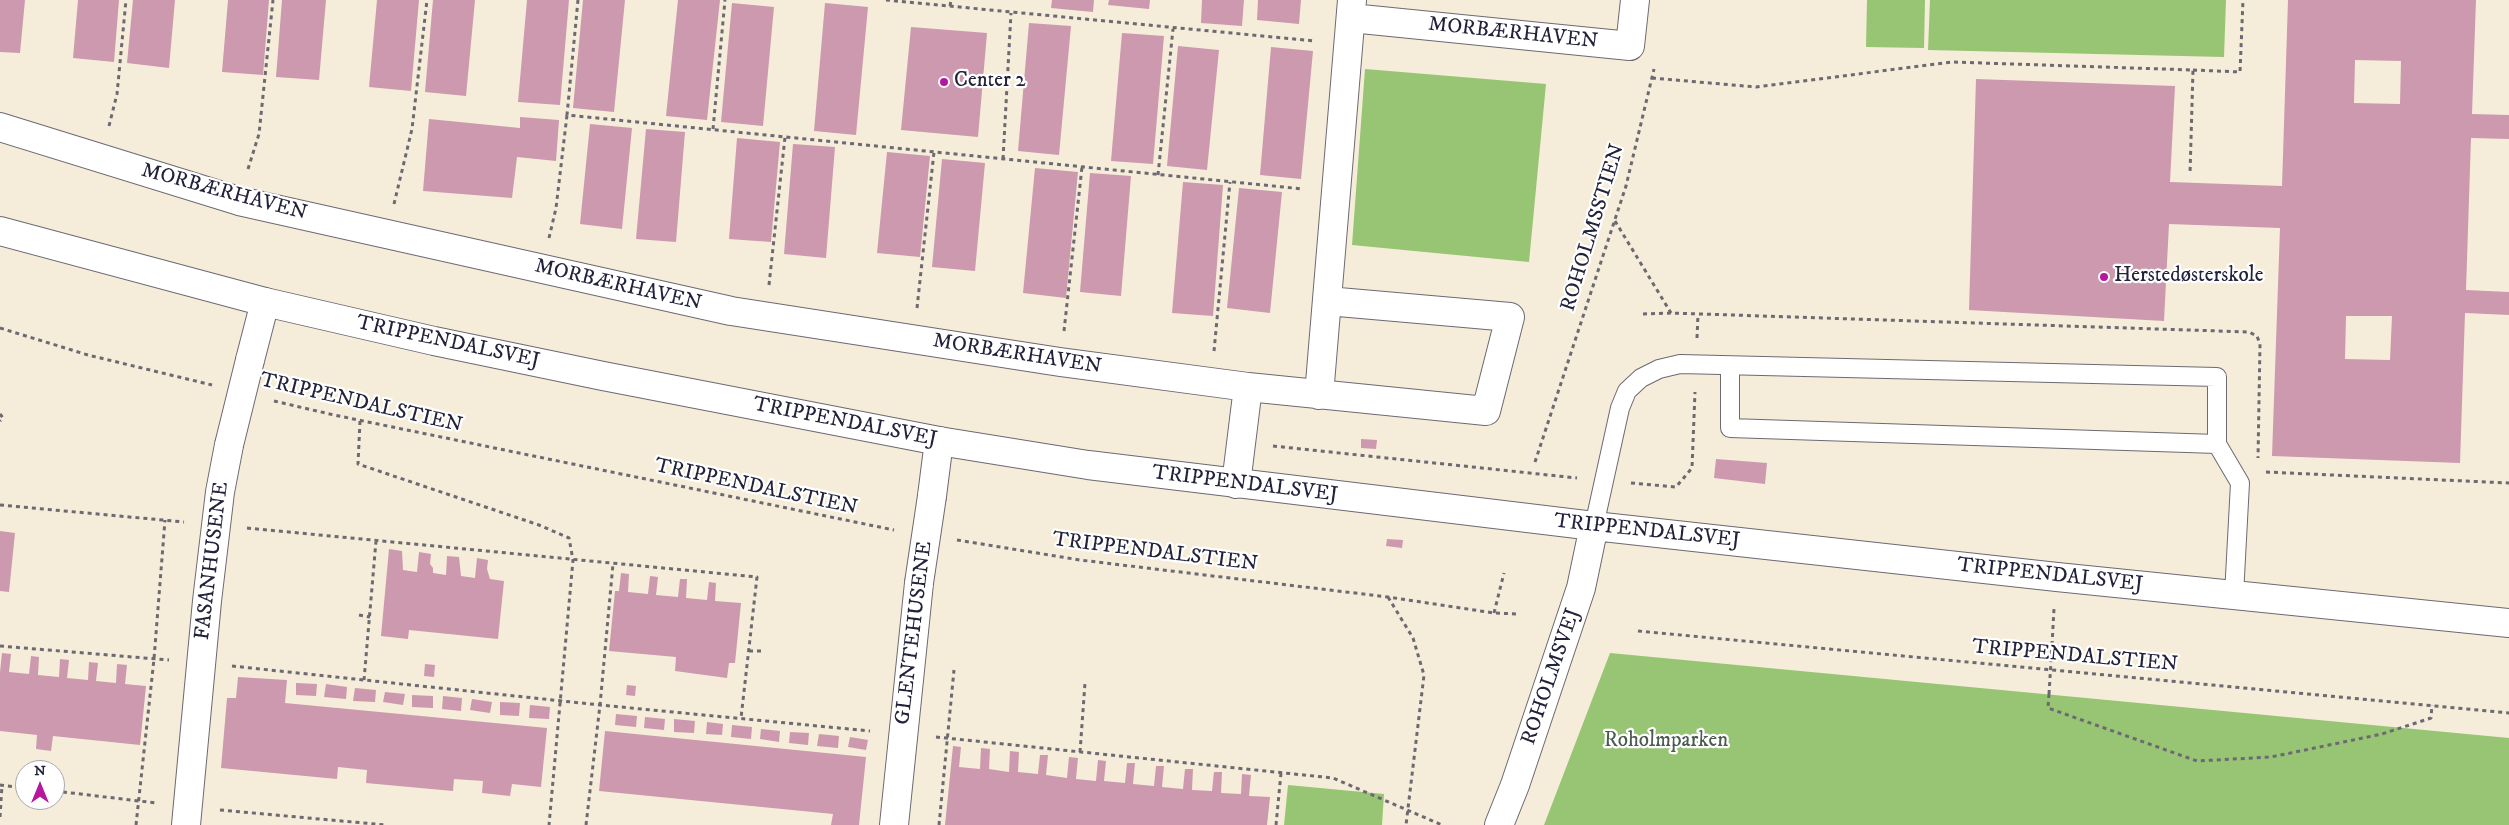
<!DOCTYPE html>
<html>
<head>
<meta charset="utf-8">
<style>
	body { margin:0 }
	#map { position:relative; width:2509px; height:825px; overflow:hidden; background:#f5edd9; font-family:"IM FELL DW Pica",serif }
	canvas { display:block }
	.north { position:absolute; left:15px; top:760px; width:50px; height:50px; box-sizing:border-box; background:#fff; border:1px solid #a7a7b1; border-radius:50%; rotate:0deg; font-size:14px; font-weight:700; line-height:20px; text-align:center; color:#22223b }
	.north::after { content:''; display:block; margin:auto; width:18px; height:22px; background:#b5179e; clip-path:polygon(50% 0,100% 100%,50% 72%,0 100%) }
</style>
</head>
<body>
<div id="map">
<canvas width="2509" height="825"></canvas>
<div class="north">N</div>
</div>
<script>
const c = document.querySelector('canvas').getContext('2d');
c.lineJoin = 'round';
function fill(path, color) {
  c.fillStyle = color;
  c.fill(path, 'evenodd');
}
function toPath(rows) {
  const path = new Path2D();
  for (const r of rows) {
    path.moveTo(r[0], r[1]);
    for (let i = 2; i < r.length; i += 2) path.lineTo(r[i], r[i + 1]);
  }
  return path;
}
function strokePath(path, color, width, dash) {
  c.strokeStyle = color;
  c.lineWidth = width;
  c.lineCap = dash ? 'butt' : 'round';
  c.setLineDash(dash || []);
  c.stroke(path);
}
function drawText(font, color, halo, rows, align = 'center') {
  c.font = font + ' "IM FELL DW Pica",serif';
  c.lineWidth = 4.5;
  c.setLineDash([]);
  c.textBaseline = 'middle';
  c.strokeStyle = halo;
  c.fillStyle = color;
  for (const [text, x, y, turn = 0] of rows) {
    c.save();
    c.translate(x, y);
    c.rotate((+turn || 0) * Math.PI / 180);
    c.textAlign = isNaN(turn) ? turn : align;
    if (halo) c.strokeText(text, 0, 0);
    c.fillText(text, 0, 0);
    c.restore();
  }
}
const green = toPath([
	[1867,0,1925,0,1924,48,1866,47],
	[1930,0,2226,0,2224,57,1928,50],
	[1365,69,1546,84,1529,262,1352,245],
	[1610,653,2509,738,2509,825,1544,825],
	[1288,785,1384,794,1382,825,1284,825]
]);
const building = toPath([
	[0,0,25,0,20,53,0,52],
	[78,0,119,0,114,62,73,58],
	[133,0,175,0,169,68,127,63],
	[228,0,269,0,263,75,222,72],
	[282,0,326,0,319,80,276,77],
	[377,0,419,0,411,91,369,87],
	[433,0,475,0,466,96,425,92],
	[527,0,569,0,560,105,518,102],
	[583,0,625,0,614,112,573,108],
	[678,0,720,0,707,120,666,116],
	[1052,0,1094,0,1093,12,1051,8],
	[1109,0,1150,0,1149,9,1108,5],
	[1202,0,1244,0,1242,26,1201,23],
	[1258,0,1301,0,1299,24,1257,20],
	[2288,0,2476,0,2472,114,2509,115,2509,139,2471,138,2466,290,2509,292,2509,315,2465,313,2460,463,2272,456,2280,228,2169,224,2164,321,1969,310,1976,79,2175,86,2170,182,2282,186],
	[2355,60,2401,61,2400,104,2354,103],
	[2346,316,2392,316,2390,360,2345,359],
	[732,3,774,7,763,126,721,122],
	[825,3,868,7,856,135,814,131],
	[1029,23,1071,26,1059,155,1018,151],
	[911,27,987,33,978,137,901,130],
	[1122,33,1164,36,1153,164,1111,161],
	[1178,46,1219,50,1207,170,1167,166],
	[1271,47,1313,51,1301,179,1260,175],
	[520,117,559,120,556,161,517,157,512,198,423,191,429,119,520,128],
	[590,124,632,128,622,229,580,224],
	[646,129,685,132,676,242,636,239],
	[737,138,780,142,771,242,729,239],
	[793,144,835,147,826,258,784,254],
	[887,152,930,156,920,257,877,253],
	[942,159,985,163,975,271,932,267],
	[1035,168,1078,172,1066,298,1023,293],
	[1090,173,1131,176,1121,296,1080,292],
	[1183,182,1223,185,1213,316,1172,313],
	[1239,188,1282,192,1270,313,1227,308],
	[1361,439,1377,440,1376,449,1361,448],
	[1716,459,1767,463,1765,484,1714,478],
	[0,531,15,533,9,592,0,591],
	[1387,539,1403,540,1402,548,1386,546],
	[389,549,402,551,403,570,417,572,419,552,431,554,430,564,433,568,433,573,446,575,447,556,459,557,461,576,475,578,477,558,488,560,487,569,490,579,504,581,498,639,409,630,408,639,381,636],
	[621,573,629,574,628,592,648,594,650,576,658,577,656,595,678,597,680,579,687,579,686,598,707,600,709,582,716,583,715,601,741,603,735,663,729,663,727,678,675,671,676,657,609,651,615,591,619,591],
	[2,653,11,654,9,672,29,674,31,656,39,657,38,675,59,677,60,659,69,660,67,678,88,680,89,662,98,663,96,681,116,683,117,664,127,665,125,684,146,686,140,745,53,736,51,751,36,749,37,735,0,731,0,672],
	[425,664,435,665,434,677,424,676],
	[238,677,287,680,285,703,547,728,541,787,512,784,510,796,482,793,483,781,454,779,453,791,366,783,367,770,338,767,337,779,221,768,227,698,236,698],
	[296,683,317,684,316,696,296,695],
	[326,684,347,687,346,699,324,697],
	[627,685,636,686,635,696,626,695],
	[355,688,376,690,375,702,353,701],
	[385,692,405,694,403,705,383,702],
	[412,695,433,696,433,708,412,707],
	[443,696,462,698,461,711,442,709],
	[472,699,492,702,490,713,470,710],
	[500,702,520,703,519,716,500,715],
	[530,705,550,707,549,719,529,718],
	[616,714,637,716,636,727,615,725],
	[645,717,665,719,664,730,644,728],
	[674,719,695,721,694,733,674,732],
	[707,722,723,724,722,735,706,734],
	[732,725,752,727,751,739,731,737],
	[761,729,780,731,779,742,760,739],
	[605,731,866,757,859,825,831,825,833,814,599,791],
	[790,732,809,733,808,745,789,743],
	[819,734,839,736,838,748,817,746],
	[850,737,868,740,866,750,848,747],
	[953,746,961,747,959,767,980,769,981,748,990,749,989,769,1009,772,1010,751,1019,752,1018,772,1038,774,1040,755,1048,755,1046,775,1067,778,1069,757,1078,758,1076,779,1096,781,1098,760,1106,761,1104,781,1125,783,1127,763,1135,763,1133,784,1154,786,1156,766,1164,766,1162,787,1183,789,1185,769,1193,769,1192,790,1212,791,1214,772,1222,772,1221,793,1241,794,1242,774,1251,775,1249,796,1270,797,1267,825,945,825]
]);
const path = toPath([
	[578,0,567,115,1303,189],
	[886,0,1315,41],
	[950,6,951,0],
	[2193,70,2240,72,2243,0],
	[1652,78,1756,87,1952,62,2193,70,2190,174],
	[109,126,117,94,126,0],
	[713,129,725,0],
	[1003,159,1011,13],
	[248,169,259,134,273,0],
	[1158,175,1173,29],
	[394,204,412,129,427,0],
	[1615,221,1671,313],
	[549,238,556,208,567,115],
	[769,285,785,137],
	[917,308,934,152],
	[1643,314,1671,313,2249,332,2257,336,2260,344,2258,458],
	[0,328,88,355,212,385],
	[1064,331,1082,167],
	[1697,338,1698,314],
	[1214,351,1230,182],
	[274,401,334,415,894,530],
	[0,414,3,418,0,421],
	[360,421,358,464,539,525,569,538,573,560,549,825],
	[1273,446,1577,478],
	[1535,462,1626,186,1654,69],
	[2266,472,2509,483],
	[1631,483,1676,487,1692,468,1695,392],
	[0,505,184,522],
	[247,528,757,577,741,718],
	[957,540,1080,560,1388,597,1494,613,1519,614],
	[1388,597,1413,638,1424,675,1406,825],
	[1494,613,1504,573],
	[359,615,370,617],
	[1638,631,2509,713],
	[2052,645,2054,609],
	[0,646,169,660],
	[749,651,761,651],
	[232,666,600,705,870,731],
	[364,680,376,541],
	[2049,694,2048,708,2197,761,2271,757,2382,734,2431,718,2432,705],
	[936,737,1333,778,1442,825],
	[1080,752,1085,683],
	[0,785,25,788],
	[55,791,156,803],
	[220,810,386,825],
	[0,817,2,785],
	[136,825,154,659,165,520],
	[586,825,600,705,613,564],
	[939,825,954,670],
	[1276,825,1281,773]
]);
const lane = toPath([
	[1730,366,1730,428,2217,444],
	[1594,526,1620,408,1627,391,1641,378,1659,369,1680,364,2217,377,2217,444,2240,483,2234,595]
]);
const street = toPath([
	[1351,18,1630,46,1635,0],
	[0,127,239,201,731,311,1060,362,1248,387,1236,484],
	[250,360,265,302],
	[1248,387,1486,411,1510,317,1327,301],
	[1319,395,1352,0],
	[932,496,939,441],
	[186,825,207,601,220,492,229,445],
	[894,825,919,583]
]);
const secondary = toPath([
	[0,231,265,302,434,341,603,376,939,441,1088,465,1594,526,2057,577,2509,623],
	[1499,825,1515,785,1581,588,1594,526]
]);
const pathBridge = toPath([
	[2049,694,2052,645]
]);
const streetBridge = toPath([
	[229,445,250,360],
	[919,583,932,496]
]);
const markers = [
	[944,82,5,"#b5179e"],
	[2104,277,5,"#b5179e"]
];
const streetNames = [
	["MORBÆRHAVEN",1513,34,6],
	["MORBÆRHAVEN",224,193,15],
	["ROHOLMSSTIEN",1594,228,-73],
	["MORBÆRHAVEN",618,286,13],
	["TRIPPENDALSVEJ",448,343,12],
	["MORBÆRHAVEN",1017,355,9],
	["TRIPPENDALSTIEN",361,404,13],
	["TRIPPENDALSVEJ",845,423,11],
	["TRIPPENDALSVEJ",1245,485,7],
	["TRIPPENDALSTIEN",756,488,12],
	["TRIPPENDALSVEJ",1647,532,6],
	["TRIPPENDALSTIEN",1155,553,7],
	["FASANHUSENE",213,561,-83],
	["TRIPPENDALSVEJ",2050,576,6],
	["GLENTEHUSENE",915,633,-83],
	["TRIPPENDALSTIEN",2075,657,5],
	["ROHOLMSVEJ",1552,677,-71]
];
const poiNames = [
	["Center 2",954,82],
	["Herstedøsterskole",2114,277]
];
const parkNames = [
	["Roholmparken",1666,742]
];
fill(green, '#97c573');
fill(building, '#cc99af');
strokePath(lane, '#6c6972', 20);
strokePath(street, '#6c6972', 30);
strokePath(secondary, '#6c6972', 30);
strokePath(path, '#6c6972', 3, [4, 4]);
strokePath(lane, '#fff', 18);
strokePath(street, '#fff', 28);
strokePath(secondary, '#fff', 28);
strokePath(streetBridge, '#6c6972', 30, []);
strokePath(pathBridge, '#6c6972', 3, [4, 4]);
strokePath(streetBridge, '#fff', 28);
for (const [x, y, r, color] of markers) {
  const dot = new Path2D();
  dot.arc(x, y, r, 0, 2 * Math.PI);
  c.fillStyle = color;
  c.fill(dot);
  strokePath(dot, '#fff', 2);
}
drawText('21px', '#22223b', '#fff', streetNames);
drawText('21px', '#22223b', '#fff', poiNames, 'left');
drawText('21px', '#4b5b4f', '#fff', parkNames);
</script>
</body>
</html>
